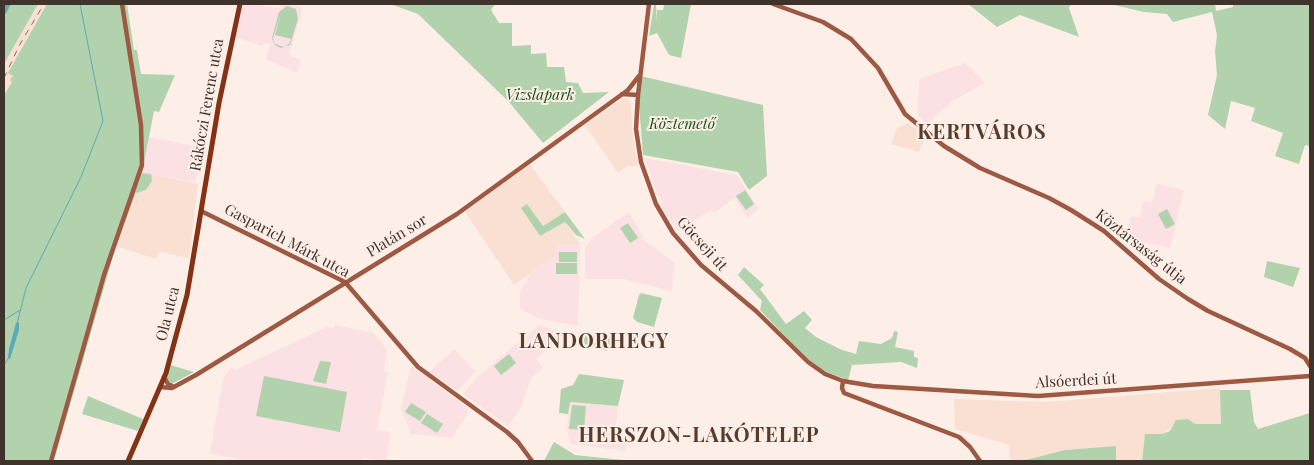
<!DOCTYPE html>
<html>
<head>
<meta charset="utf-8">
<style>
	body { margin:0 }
	#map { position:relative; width:1314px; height:465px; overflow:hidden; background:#fdefe7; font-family:"Playfair Display",serif }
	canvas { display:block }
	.frame { position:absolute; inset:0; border:5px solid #40332b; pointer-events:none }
</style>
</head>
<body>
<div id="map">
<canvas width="1314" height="465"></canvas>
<div class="frame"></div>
</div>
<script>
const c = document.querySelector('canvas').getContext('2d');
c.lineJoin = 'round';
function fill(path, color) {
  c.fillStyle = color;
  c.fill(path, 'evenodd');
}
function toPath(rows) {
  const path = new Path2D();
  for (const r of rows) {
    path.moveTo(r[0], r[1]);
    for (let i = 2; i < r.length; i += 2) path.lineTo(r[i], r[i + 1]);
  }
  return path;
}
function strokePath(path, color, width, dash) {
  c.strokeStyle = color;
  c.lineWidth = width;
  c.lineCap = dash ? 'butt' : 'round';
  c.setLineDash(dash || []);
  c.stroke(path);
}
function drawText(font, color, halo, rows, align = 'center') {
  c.font = font + ' "Playfair Display",serif';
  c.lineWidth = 4;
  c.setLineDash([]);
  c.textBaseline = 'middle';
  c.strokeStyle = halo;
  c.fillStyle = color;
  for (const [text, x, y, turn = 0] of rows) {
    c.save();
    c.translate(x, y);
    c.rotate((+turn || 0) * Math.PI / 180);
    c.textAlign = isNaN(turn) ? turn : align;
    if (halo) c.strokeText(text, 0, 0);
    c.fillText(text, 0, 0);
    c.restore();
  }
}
const built = toPath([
	[38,4,47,4,9,73,13,76,12,82,4,95,4,64],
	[625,97,631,102,632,129,638,166,627,166,618,173,585,125],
	[908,123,926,135,919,152,891,144,897,128],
	[529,163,565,212,543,226,527,204,521,208,540,236,565,222,580,244,554,245,554,257,514,285,465,212],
	[151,174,198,184,189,258,159,252,156,259,116,246,136,193,143,191,152,181],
	[1220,388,1221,424,1195,424,1188,419,1162,434,1145,435,1142,461,1116,461,1116,446,1065,450,1022,461,1010,461,1009,445,955,429,954,399,1047,402]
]);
const education = toPath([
	[243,4,280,8,282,4,303,7,290,52,291,56,301,60,297,73,266,59,270,44,265,43,262,46,235,37],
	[965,63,985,83,954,100,927,124,918,116,919,79],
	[149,137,201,147,205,150,201,154,201,170,194,182,142,173],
	[645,158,737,175,758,208,748,218,734,198,714,213,711,210,678,231,660,205,662,201,656,192],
	[1157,184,1184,190,1170,248,1125,238,1131,216,1140,218,1143,201,1152,202],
	[629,212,646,242,674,262,672,291,624,279,585,279,585,248,592,238],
	[580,244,578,326,540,319,520,309,520,292,530,274,554,257,554,245],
	[335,325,374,333,387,350,384,371,388,372,377,430,390,432,387,459,382,461,364,458,360,461,248,461,210,454,223,379,231,368,237,369,327,327,334,328],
	[539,325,566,333,536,359,543,368,531,378,521,408,508,426,463,394,479,375],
	[454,349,475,371,458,391,429,372],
	[411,366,468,408,467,415,452,438,411,434,401,409],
	[569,402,618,406,616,426,627,427,625,451,571,444,567,430]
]);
const green = toPath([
	[4,4,38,4,4,64],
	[47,4,127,4,134,50,137,50,141,74,175,75,159,112,154,111,142,173,151,174,152,181,146,190,136,193,116,246,54,461,4,461,4,95,12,82,10,80,13,76,8,73],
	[390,4,495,4,491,10,499,23,512,23,512,46,531,45,531,54,546,53,547,67,564,67,566,82,578,83,583,93,609,92,543,143,509,102,418,14],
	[654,4,656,4,657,23,657,10,663,10,664,4,691,4,681,58,669,55,657,33,649,36],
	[968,4,1071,4,1069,8,1079,37,1020,15,997,27],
	[1110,4,1215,4,1216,11,1233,7,1233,4,1310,4,1310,146,1305,145,1299,164,1275,156,1283,133,1251,121,1255,108,1231,101,1225,129,1208,115,1217,75,1215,51,1217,35,1212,12,1173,22,1167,14,1144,12],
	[287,6,296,9,298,19,290,45,281,48,275,45,272,38,279,12],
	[281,13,275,35,291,39,289,44,284,47,275,44,273,38],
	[641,76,763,105,767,176,749,190,738,172,643,155,639,105],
	[745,190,754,204,746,210,736,196],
	[527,204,543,226,565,212,585,239,576,235,565,222,540,236,521,208],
	[1167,209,1175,224,1166,229,1158,214],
	[628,223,638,238,630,243,620,228],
	[559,252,577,252,577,262,559,262],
	[1267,261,1300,268,1293,287,1264,277],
	[556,263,577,263,577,274,556,274],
	[744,267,764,285,760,289,786,324,804,311,812,320,805,328,816,337,842,350,856,354,859,341,881,344,892,338,894,331,898,332,895,347,914,351,914,357,918,358,917,368,901,362,852,365,848,380,821,370,809,362,760,310,762,301,738,275],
	[641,293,662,298,654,327,637,322,633,318,639,295],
	[586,336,599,337,613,337,607,351,585,344,582,340],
	[509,354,516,363,501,375,494,366],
	[320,361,331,362,326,384,313,381],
	[170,365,194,372,172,384,166,379],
	[579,374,624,380,618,406,570,402,568,414,559,413,561,389,573,385],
	[264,376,347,392,340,432,256,416],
	[1220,390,1250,390,1254,422,1258,429,1310,413,1310,461,1142,461,1145,434,1162,434,1170,431,1176,420,1188,419,1195,424,1221,424],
	[88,396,143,419,138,431,82,414],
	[411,403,426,412,420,421,405,412],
	[572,405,586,406,584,430,569,429],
	[427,414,443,424,437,433,421,423],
	[554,442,575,455,632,461,544,461],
	[1116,446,1116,461,1022,461,1065,450]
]);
const water = toPath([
	[19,322,19,330,10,359,8,358,9,349,16,323]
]);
const stream = toPath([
	[4,320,20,310],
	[17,324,26,288,81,177,103,121,80,4],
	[4,365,9,357]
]);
const river = toPath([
	[4,12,8,4]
]);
const secondary = toPath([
	[649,4,638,95,636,129,641,162,656,204,673,233,701,265,756,311,808,362,825,374,843,381,873,386,1038,396,1310,376],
	[773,4,823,22,851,39,878,68,905,114,944,146,980,168,1049,198,1071,210,1104,231,1159,279,1188,299,1208,311,1290,349,1305,358,1310,366],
	[622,94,638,95],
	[201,211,345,282,418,367,507,432,518,442,532,461],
	[164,377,168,384,174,387],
	[843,381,842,388,844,393,959,437,970,447,980,461],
	[160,387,172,388,196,375,457,214,628,90,639,76],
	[51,461,104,275,142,165,141,125,122,4]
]);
const primary = toPath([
	[128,461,166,373,187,295,219,103,240,4]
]);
const rail = toPath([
	[4,78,20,44,44,4]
]);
const parkNames = [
	["Vizslapark",540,95],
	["Köztemető",682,124]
];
const streetNames = [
	["Rákóczi Ferenc utca",207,105,-80],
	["Platán sor",397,236,-31],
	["Gasparich Márk utca",287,241,28],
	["Göcseji út",702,244,48],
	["Köztársaság útja",1141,247,38],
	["Ola utca",168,314,-76],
	["Alsóerdei út",1076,381,-3]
];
const districtNames = [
	["KERTVÁROS",982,133],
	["LANDORHEGY",594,342],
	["HERSZON-LAKÓTELEP",699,436]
];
fill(built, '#f9e0d2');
fill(education, '#fbe0e4');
fill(green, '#b1d2ac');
fill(water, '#5baabc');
strokePath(stream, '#5baabc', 1);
strokePath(river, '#5baabc', 5);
strokePath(secondary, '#9d5942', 4.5);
strokePath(primary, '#843215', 5);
strokePath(rail, '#7f7169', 1, [6, 6]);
drawText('italic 15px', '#165112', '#fdefe7', parkNames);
drawText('15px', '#40332b', '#fdefe7', streetNames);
c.letterSpacing = '1px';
drawText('bold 20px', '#573c2c', '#fdefe7', districtNames);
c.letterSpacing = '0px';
</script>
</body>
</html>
